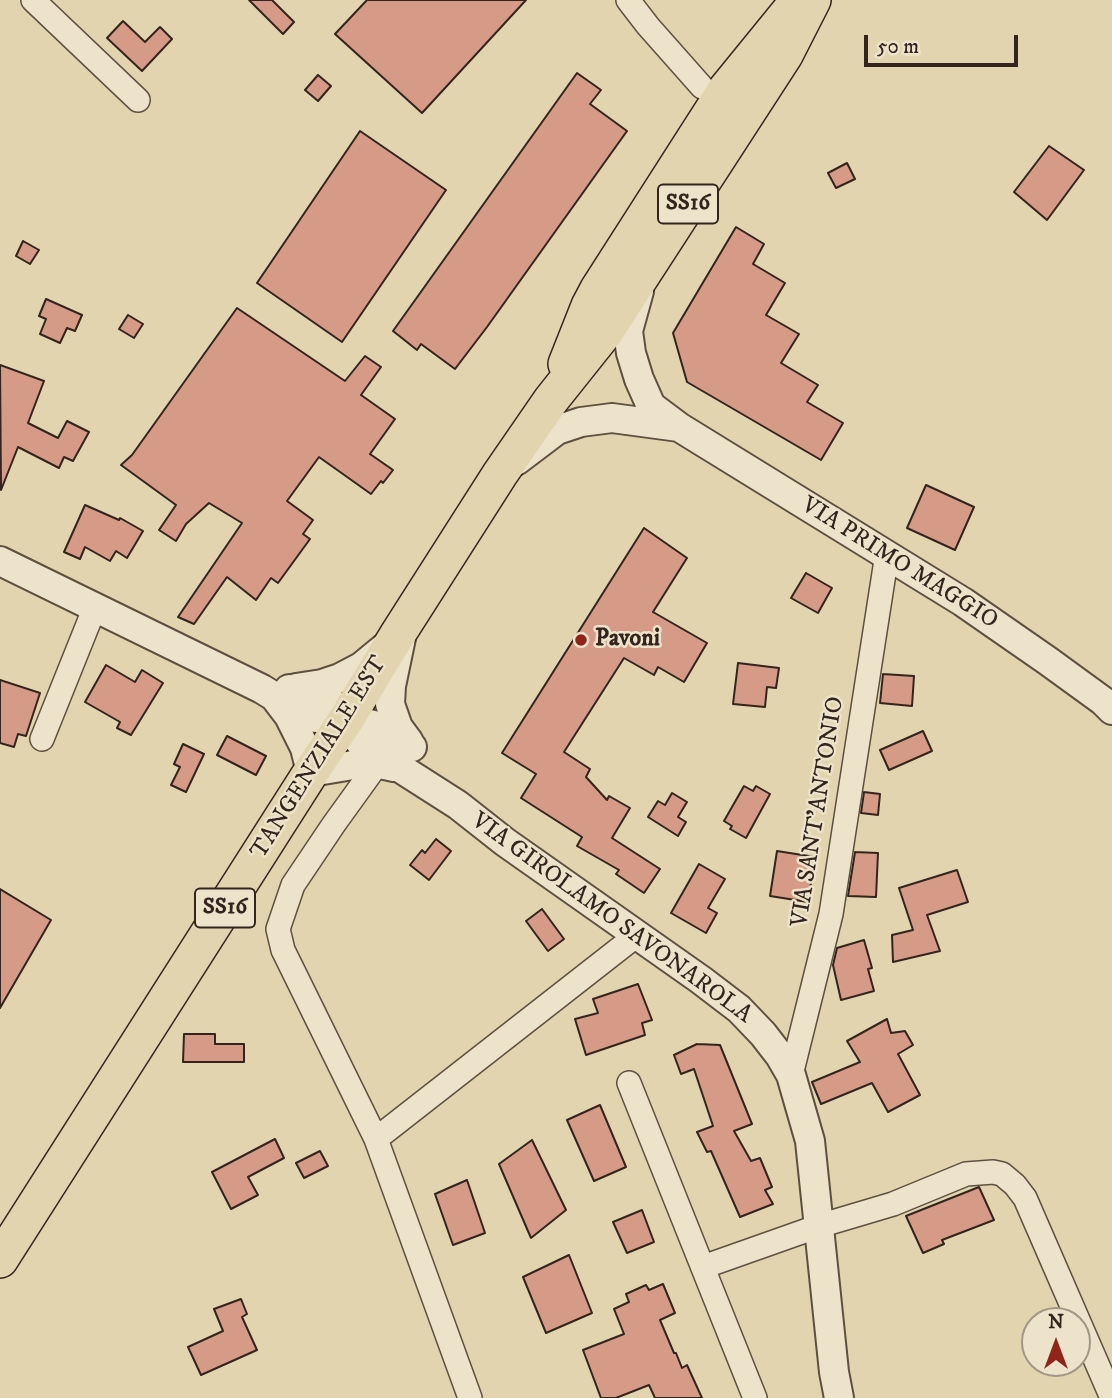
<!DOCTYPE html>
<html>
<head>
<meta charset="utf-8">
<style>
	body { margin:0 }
	#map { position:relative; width:1112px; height:1398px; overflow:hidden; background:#e1d4ae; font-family:"IM FELL DW Pica",serif }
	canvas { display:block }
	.north { position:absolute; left:1021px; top:1307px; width:70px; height:70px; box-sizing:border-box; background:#ece3ca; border:2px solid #a29785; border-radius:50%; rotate:0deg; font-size:19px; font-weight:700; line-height:28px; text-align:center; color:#33241d }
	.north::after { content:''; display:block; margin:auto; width:24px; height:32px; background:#8f2418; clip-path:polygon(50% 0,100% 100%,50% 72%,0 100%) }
	.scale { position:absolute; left:864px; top:35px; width:154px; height:32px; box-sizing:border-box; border:4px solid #33241d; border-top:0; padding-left:9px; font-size:21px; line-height:24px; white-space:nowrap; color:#33241d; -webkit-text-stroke:5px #ece3ca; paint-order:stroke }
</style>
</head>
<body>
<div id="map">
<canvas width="1112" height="1398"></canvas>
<div class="north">N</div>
<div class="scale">50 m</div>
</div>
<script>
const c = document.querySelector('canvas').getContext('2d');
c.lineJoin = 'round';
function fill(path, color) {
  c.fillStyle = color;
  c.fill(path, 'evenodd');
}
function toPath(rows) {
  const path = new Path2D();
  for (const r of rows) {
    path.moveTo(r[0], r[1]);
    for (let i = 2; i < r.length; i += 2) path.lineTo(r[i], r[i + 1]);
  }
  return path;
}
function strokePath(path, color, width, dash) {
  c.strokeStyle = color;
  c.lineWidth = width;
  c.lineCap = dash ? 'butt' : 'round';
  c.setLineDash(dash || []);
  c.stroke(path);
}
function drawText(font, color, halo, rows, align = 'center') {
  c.font = font + ' "IM FELL DW Pica",serif';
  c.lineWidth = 5;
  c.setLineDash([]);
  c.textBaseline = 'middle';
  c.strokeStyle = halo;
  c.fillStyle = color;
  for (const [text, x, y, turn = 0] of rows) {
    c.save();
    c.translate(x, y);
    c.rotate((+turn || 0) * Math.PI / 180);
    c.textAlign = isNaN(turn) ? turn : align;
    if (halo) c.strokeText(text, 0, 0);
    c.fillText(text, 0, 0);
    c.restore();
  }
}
const building = toPath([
	[249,0,272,0,294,22,283,34,249,0],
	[367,0,526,0,422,113,335,34,367,0],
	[123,21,145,42,160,27,172,39,142,71,107,38,123,21],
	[577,73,601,90,590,104,627,131,487,327,455,369,421,344,417,350,393,331,577,73],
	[318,75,331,86,318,101,305,90,318,75],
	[360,131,446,190,342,342,257,283,360,131],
	[1049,146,1084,170,1047,220,1014,192,1049,146],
	[847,163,855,179,836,188,828,173,847,163],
	[736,227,764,244,753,264,785,283,766,315,799,334,781,363,818,385,807,402,843,423,821,460,687,382,673,333,736,227],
	[23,241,39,250,30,264,16,256,23,241],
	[46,299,82,315,75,331,67,328,60,343,40,334,46,319,39,316,46,299],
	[237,308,345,381,365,356,381,367,361,395,395,419,370,454,393,470,383,483,381,481,371,494,319,457,287,501,313,520,303,534,310,539,278,583,271,578,256,600,227,577,194,624,178,617,242,523,209,503,186,524,176,541,159,530,176,505,121,465,132,455,237,308],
	[128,315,143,324,134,338,119,329,128,315],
	[0,365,44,381,28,423,58,438,67,421,89,432,73,461,64,457,59,468,18,447,1,490,0,365],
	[926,485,974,507,955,550,907,528,926,485],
	[85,505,119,520,120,518,143,531,127,558,116,551,110,561,85,547,80,559,64,552,85,505],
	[644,528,687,558,653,612,707,643,684,682,658,667,654,675,624,658,564,752,590,769,586,777,607,800,609,796,630,808,612,838,660,869,644,893,616,874,619,870,577,846,582,837,521,798,536,774,502,753,644,528],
	[806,573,832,588,818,613,791,598,806,573],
	[738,663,779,668,776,688,767,687,765,707,733,704,738,663],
	[106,665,135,682,142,670,163,683,131,735,117,728,120,722,85,702,106,665],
	[883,674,914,676,912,706,880,703,883,674],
	[0,680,40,693,26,736,18,734,14,747,0,743,0,680],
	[923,731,932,751,889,770,880,750,923,731],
	[227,736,266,756,256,775,217,755,227,736],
	[183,744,204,754,186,792,171,785,180,767,174,764,183,744],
	[744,786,753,791,756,786,770,794,746,838,730,829,732,826,724,821,744,786],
	[864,792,880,794,878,815,861,813,864,792],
	[672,793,687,802,678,817,686,822,678,836,648,817,658,801,665,805,672,793],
	[436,839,451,851,429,880,410,865,422,850,425,853,436,839],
	[777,851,815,857,808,902,770,896,777,851],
	[855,852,878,853,876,897,848,896,855,852],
	[699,864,725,879,708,908,717,913,706,933,671,913,699,864],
	[957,870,968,902,927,915,940,951,893,962,892,935,913,930,899,888,957,870],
	[0,889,51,920,0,1008,0,889],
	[542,909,564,939,548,951,526,921,542,909],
	[864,940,872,968,868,969,874,991,841,1000,833,965,837,948,864,940],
	[638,984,652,1020,642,1023,645,1035,586,1055,575,1019,598,1013,593,999,638,984],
	[887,1019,891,1033,905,1031,913,1045,898,1054,920,1095,888,1112,872,1083,821,1104,812,1082,860,1062,847,1041,887,1019],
	[184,1034,215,1034,215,1044,244,1044,244,1062,183,1062,184,1034],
	[697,1044,720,1045,752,1124,734,1131,751,1161,760,1158,772,1187,765,1190,773,1204,740,1217,711,1151,707,1152,697,1132,713,1126,694,1069,681,1074,674,1055,697,1044],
	[600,1105,626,1167,594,1181,567,1120,600,1105],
	[275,1139,284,1158,248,1177,258,1195,231,1209,212,1172,275,1139],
	[532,1140,566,1210,531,1238,499,1164,532,1140],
	[320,1151,328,1166,304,1178,296,1163,320,1151],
	[467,1180,485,1233,453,1245,435,1194,467,1180],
	[979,1187,994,1220,942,1240,944,1244,923,1253,906,1216,979,1187],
	[642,1210,654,1242,627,1253,613,1222,642,1210],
	[569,1255,592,1313,546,1333,523,1277,569,1255],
	[663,1284,675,1313,660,1320,674,1353,676,1353,682,1368,687,1365,702,1398,655,1398,649,1385,616,1398,601,1398,583,1350,624,1334,614,1309,629,1302,626,1294,646,1285,649,1290,663,1284],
	[241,1299,247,1314,242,1317,257,1350,201,1375,188,1347,223,1331,214,1309,241,1299]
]);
const minor = toPath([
	[33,0,138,100],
	[628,0,648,26,702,87],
	[42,739,95,607],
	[378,763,334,824,293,885,278,929,283,950,376,1139,470,1398],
	[791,1075,831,914,887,554],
	[629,1083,755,1398],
	[376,1139,637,935],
	[703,1267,819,1226,893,1204,966,1174,993,1172,1002,1174,1015,1185,1025,1198,1112,1398]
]);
const tertiary = toPath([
	[639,291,628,331,631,353,639,379,651,406,679,427,963,602,1048,661,1103,701,1112,710],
	[516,461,557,430,581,422,612,418,679,427],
	[0,561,262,689,299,712,316,718,347,718,381,727,393,732,412,747],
	[401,638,391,686,390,704,398,727,409,742],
	[296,688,322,684,340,678,361,667,384,648],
	[289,689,318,694,331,702,347,718,351,732,361,743,458,805,505,842,701,980,739,1009,763,1034,780,1056,791,1075,810,1141,834,1372,839,1398],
	[276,699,289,716,305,748,311,772,371,762,394,767]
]);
const primary = toPath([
	[566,364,589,306,598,289,726,89,792,8],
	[0,1260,311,772,347,718,396,637,500,474,551,400,606,331,785,55,813,0]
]);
const markers = [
	[581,640,7,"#8f2418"]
];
const shields = [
	[688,204,60],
	[225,908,60]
];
const shieldNames = [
	["SS16",688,204],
	["SS16",225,908]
];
const streetNames = [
	["VIA PRIMO MAGGIO",899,564,32],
	["TANGENZIALE EST",320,758,-58],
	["VIA SANT'ANTONIO",819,812,-81],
	["VIA GIROLAMO SAVONAROLA",611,919,36]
];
const poiNames = [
	["Pavoni",595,640]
];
fill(building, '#d69b87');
strokePath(building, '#33241d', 2);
strokePath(minor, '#5e5041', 26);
strokePath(tertiary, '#5e5041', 32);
strokePath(primary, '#33241d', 38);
strokePath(minor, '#ece3ca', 23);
strokePath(tertiary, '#ece3ca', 28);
strokePath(primary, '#e1d4ae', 35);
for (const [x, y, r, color] of markers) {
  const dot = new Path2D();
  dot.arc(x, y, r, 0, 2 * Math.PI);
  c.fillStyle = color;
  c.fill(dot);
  strokePath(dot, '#ece3ca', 2.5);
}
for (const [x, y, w] of shields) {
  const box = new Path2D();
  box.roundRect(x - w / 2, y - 19.5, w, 39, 5);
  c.fillStyle = '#ece3ca';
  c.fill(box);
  strokePath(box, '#33241d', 2);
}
drawText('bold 23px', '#33241d', null, shieldNames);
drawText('24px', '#33241d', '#ece3ca', streetNames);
drawText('bold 24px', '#33241d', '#ece3ca', poiNames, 'left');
</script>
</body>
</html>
